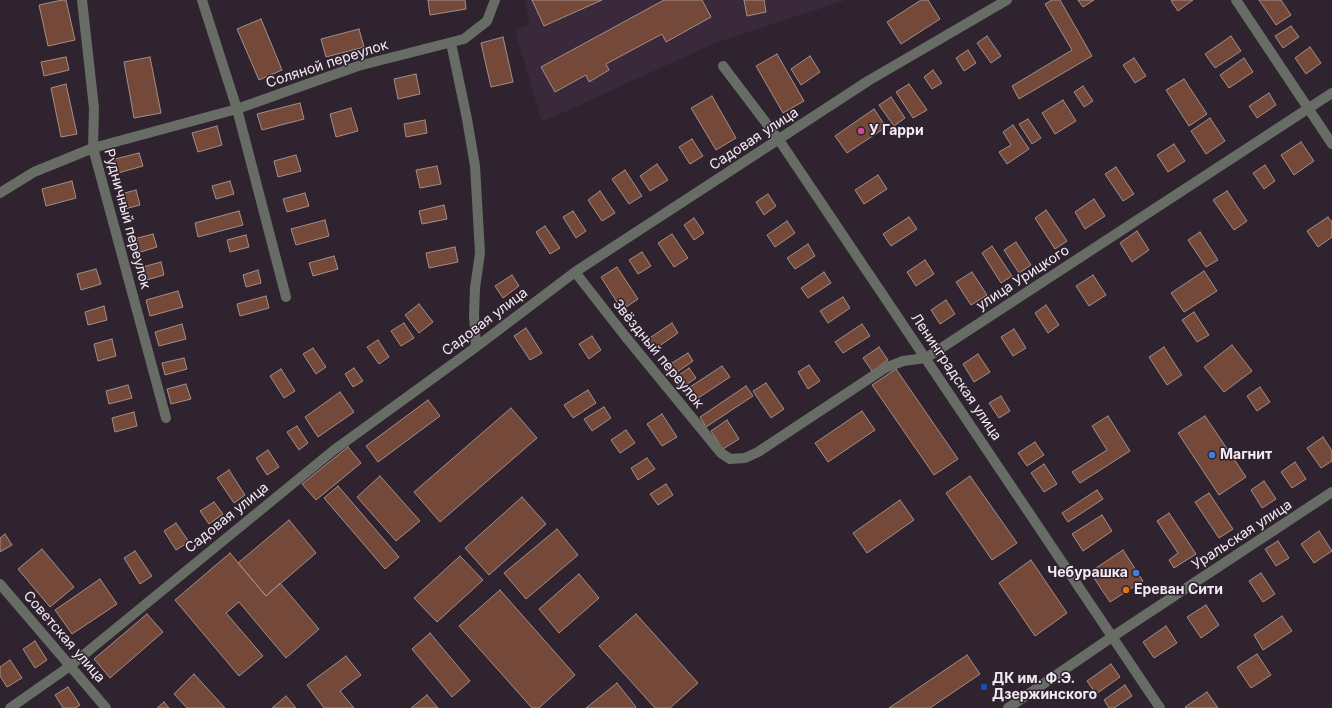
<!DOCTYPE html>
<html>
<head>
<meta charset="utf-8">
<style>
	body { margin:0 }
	canvas { display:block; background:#2f232f }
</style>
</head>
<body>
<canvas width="1332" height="708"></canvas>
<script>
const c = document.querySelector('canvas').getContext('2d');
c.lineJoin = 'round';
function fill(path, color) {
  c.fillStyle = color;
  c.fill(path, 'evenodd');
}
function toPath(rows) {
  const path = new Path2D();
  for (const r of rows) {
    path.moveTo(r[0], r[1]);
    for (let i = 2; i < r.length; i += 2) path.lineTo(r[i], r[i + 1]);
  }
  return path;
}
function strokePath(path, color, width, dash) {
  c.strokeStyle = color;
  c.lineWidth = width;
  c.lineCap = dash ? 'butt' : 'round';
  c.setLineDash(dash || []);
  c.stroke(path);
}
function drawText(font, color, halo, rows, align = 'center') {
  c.font = font + ' Inter,sans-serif';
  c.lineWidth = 3;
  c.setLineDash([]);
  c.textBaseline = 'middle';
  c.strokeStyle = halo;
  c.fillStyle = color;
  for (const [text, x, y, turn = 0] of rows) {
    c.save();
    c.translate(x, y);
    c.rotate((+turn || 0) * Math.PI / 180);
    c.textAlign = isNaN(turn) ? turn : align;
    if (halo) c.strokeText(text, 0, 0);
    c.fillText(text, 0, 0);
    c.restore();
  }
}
const built = toPath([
	[525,0,846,0,715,43,542,122,515,30,530,25]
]);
const building = toPath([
	[62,0,66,0,75,40,48,46,39,5,62,0],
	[428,0,465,0,466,9,430,15,428,0],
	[532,0,602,0,544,26,532,0],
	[664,0,702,0,711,17,666,42,662,34,606,64,609,70,589,82,586,75,555,92,541,67,664,0],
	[744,0,764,0,766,12,747,16,744,0],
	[921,0,928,0,940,19,901,44,887,22,921,0],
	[1052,0,1060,0,1092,56,1019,99,1012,86,1072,50,1045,4,1052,0],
	[1078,0,1094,0,1083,7,1078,0],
	[1172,0,1193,0,1178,11,1171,1,1172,0],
	[1259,0,1281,0,1291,15,1276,25,1259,0],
	[261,19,282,70,259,80,237,29,261,19],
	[1291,26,1299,37,1283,48,1275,36,1291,26],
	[359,29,364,47,326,57,321,39,359,29],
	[987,36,1001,56,991,63,977,43,987,36],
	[1231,36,1241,51,1215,68,1205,54,1231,36],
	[503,37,513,82,491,87,481,43,503,37],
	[1310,47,1321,63,1306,74,1295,58,1310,47],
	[968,50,976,63,964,71,956,58,968,50],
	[777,54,804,101,783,113,756,66,777,54],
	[810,56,820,72,801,85,791,69,810,56],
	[66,57,69,70,44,76,41,62,66,57],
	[150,57,161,113,134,118,124,62,150,57],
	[1134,58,1146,76,1135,83,1123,65,1134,58],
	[1244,58,1253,72,1229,88,1220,75,1244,58],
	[933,70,942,83,932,89,924,77,933,70],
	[416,74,420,94,398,99,394,79,416,74],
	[1184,79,1207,114,1189,126,1166,90,1184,79],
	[66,84,77,134,61,137,51,88,66,84],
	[909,84,927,110,913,118,896,92,909,84],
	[1083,86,1093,101,1084,107,1074,92,1083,86],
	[1269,93,1276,105,1257,118,1249,106,1269,93],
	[712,96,736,138,716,150,691,108,712,96],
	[891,97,905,118,894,126,879,105,891,97],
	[1063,100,1076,121,1055,134,1042,113,1063,100],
	[300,103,304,119,262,130,257,114,300,103],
	[351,108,358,131,336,137,330,114,351,108],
	[874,109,886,127,847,153,835,136,874,109],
	[1210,118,1225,141,1206,154,1191,131,1210,118],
	[1028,119,1041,138,1032,144,1019,124,1028,119],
	[425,120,427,133,406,137,404,124,425,120],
	[1013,125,1029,149,1007,164,999,152,1011,145,1003,132,1013,125],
	[217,126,222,145,198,152,192,133,217,126],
	[692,139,703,156,690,164,679,147,692,139],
	[1301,142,1314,161,1294,175,1281,155,1301,142],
	[1174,144,1185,161,1168,172,1157,155,1174,144],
	[139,153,143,166,111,175,107,161,139,153],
	[296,155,301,171,278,177,274,161,296,155],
	[657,164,668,180,650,191,640,176,657,164],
	[1265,165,1275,181,1264,189,1253,173,1265,165],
	[437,166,441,184,420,188,416,170,437,166],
	[1116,167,1134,194,1123,201,1105,174,1116,167],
	[625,170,642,196,629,204,612,179,625,170],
	[878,175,887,189,864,204,855,190,878,175],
	[72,181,76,198,46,206,42,189,72,181],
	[230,181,234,194,216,199,212,186,230,181],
	[136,190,140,205,121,210,117,195,136,190],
	[600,191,615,213,602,221,588,200,600,191],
	[1227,191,1247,221,1234,230,1213,200,1227,191],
	[305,193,309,206,287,212,283,199,305,193],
	[768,194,776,206,764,215,756,202,768,194],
	[1094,199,1105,216,1085,229,1075,212,1094,199],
	[444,205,447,219,422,224,419,211,444,205],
	[1046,210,1067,241,1055,249,1035,218,1046,210],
	[239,211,243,225,198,237,195,223,239,211],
	[573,211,586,231,576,238,563,217,573,211],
	[909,217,917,229,891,246,883,234,909,217],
	[1328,217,1332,222,1332,237,1318,247,1307,231,1328,217],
	[694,218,704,233,694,240,684,225,694,218],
	[325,220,329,236,296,245,291,229,325,220],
	[787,221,795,233,775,247,767,235,787,221],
	[545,226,560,248,550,254,536,232,545,226],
	[1137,231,1149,250,1132,262,1120,243,1137,231],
	[1200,232,1218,260,1206,267,1188,240,1200,232],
	[153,234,157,247,134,254,130,240,153,234],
	[672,234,688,258,674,267,658,243,672,234],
	[246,235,249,247,230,252,227,240,246,235],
	[1016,242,1031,265,1019,273,1004,250,1016,242],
	[808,244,815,256,795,269,787,258,808,244],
	[992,246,1012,276,1001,283,982,253,992,246],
	[455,247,458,262,429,268,426,253,455,247],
	[642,252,651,266,638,274,629,260,642,252],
	[334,256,338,269,313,276,309,263,334,256],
	[925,260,934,274,916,286,907,272,925,260],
	[161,262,164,275,143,281,139,268,161,262],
	[617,267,638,299,622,310,601,277,617,267],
	[96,269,101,284,81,290,77,274,96,269],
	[258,270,261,283,246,287,243,275,258,270],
	[1204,271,1217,291,1184,312,1171,293,1204,271],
	[824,272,831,283,808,298,801,288,824,272],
	[972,272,987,295,971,305,956,282,972,272],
	[512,275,519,286,503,298,495,286,512,275],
	[1093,275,1106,295,1089,306,1076,286,1093,275],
	[178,291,183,307,150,316,146,300,178,291],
	[266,296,269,308,240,316,237,304,266,296],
	[843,297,850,308,828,323,820,311,843,297],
	[946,300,955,314,940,324,931,310,946,300],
	[419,304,433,322,419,333,405,315,419,304],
	[1046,305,1059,325,1048,333,1035,313,1046,305],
	[104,306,107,320,88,325,85,312,104,306],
	[1194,312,1209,335,1197,342,1182,320,1194,312],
	[404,323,414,338,401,346,391,331,404,323],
	[672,323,678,333,652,351,645,341,672,323],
	[182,324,186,339,159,346,155,332,182,324],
	[862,324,870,336,843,353,835,342,862,324],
	[526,328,542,353,530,360,514,336,526,328],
	[1014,329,1026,348,1013,356,1001,337,1014,329],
	[592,336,601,350,589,359,579,344,592,336],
	[112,339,116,356,98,361,94,344,112,339],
	[378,340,389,357,379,364,367,347,378,340],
	[1232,345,1252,371,1224,392,1204,367,1232,345],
	[879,347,888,360,872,371,863,358,879,347],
	[1164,347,1182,375,1167,385,1149,357,1164,347],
	[313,348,326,367,316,374,303,354,313,348],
	[688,353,693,361,670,377,664,368,688,353],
	[978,354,990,372,974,382,963,364,978,354],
	[184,358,187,369,165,375,162,363,184,358],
	[809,365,820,381,808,389,798,372,809,365],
	[722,366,730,377,692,402,684,391,722,366],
	[354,368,363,381,353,387,345,374,354,368],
	[689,368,696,378,680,389,673,379,689,368],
	[281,369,295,391,284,398,270,376,281,369],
	[896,369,958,459,934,475,872,385,896,369],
	[766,383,784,409,771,418,753,391,766,383],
	[186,384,191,399,171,404,167,389,186,384],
	[128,385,132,398,109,404,106,391,128,385],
	[746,386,753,396,706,427,700,417,746,386],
	[1260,387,1270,402,1257,411,1247,396,1260,387],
	[588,390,596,403,573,418,564,405,588,390],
	[340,392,354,412,318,437,305,417,340,392],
	[1001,396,1010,411,999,418,989,403,1001,396],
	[428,400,440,416,378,462,366,446,428,400],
	[604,407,611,418,592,431,584,419,604,407],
	[511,408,537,438,440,522,414,492,511,408],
	[862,411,875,430,828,462,815,443,862,411],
	[134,412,137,426,115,432,112,418,134,412],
	[662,414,677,437,662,446,647,424,662,414],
	[1108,416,1130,451,1080,483,1072,472,1107,450,1092,426,1108,416],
	[1205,416,1246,477,1219,495,1178,433,1205,416],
	[727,420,739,439,723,449,711,431,727,420],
	[297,426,308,443,299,450,287,432,297,426],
	[626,430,635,443,620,453,611,440,626,430],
	[1323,437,1332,451,1332,461,1321,468,1307,448,1323,437],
	[1035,442,1044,455,1027,466,1018,453,1035,442],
	[348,447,361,463,316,500,302,484,348,447],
	[268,450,279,467,267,475,256,458,268,450],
	[647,458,655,469,638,480,631,468,647,458],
	[1295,462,1306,479,1292,488,1281,472,1295,462],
	[1044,464,1057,484,1044,492,1031,473,1044,464],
	[229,470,245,495,234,503,217,478,229,470],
	[380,476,420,521,396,541,357,497,380,476],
	[970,476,1017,543,992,560,946,493,970,476],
	[1264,481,1276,499,1262,508,1251,490,1264,481],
	[666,484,673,495,658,505,650,494,666,484],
	[338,486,399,557,385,569,324,498,338,486],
	[1097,490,1103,499,1068,522,1062,513,1097,490],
	[1209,493,1233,529,1219,538,1195,502,1209,493],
	[522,497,546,524,489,575,465,548,522,497],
	[900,500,914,520,867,553,853,533,900,500],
	[214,502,223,514,209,524,200,511,214,502],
	[1169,513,1196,554,1174,568,1169,560,1178,553,1157,521,1169,513],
	[1102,515,1112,531,1083,551,1072,534,1102,515],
	[289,520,316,553,266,596,238,563,289,520],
	[176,523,189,542,176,550,164,531,176,523],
	[557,529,578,555,526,599,504,573,557,529],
	[1319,531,1332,551,1314,563,1301,544,1319,531],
	[5,534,12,545,0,552,0,538,5,534],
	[1278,541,1289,558,1276,566,1265,549,1278,541],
	[42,549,74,587,50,607,18,569,42,549],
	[1123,550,1143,581,1110,602,1090,572,1123,550],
	[135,551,152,576,140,584,124,558,135,551],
	[230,553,266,596,280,583,319,629,286,658,239,602,226,613,263,656,239,676,175,600,230,553],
	[460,556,483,580,437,622,414,598,460,556],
	[1031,560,1067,613,1035,636,999,583,1031,560],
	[1261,573,1275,594,1263,602,1249,581,1261,573],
	[579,574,599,598,559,633,539,609,579,574],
	[100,579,117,604,72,634,55,610,100,579],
	[500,590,575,675,539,708,532,708,459,626,500,590],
	[1206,605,1219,625,1201,638,1187,617,1206,605],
	[147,614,163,632,110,678,94,659,147,614],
	[636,614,698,683,670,708,655,708,599,646,636,614],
	[1282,616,1292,631,1263,650,1254,635,1282,616],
	[1166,626,1177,643,1154,658,1143,642,1166,626],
	[430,633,470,681,452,697,412,649,430,633],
	[35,641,47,660,35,668,23,649,35,641],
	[1257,654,1271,675,1251,688,1237,667,1257,654],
	[967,655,980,674,930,708,889,708,967,655],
	[346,656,361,675,340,691,354,708,324,708,307,685,346,656],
	[10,660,22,678,7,687,0,676,0,667,10,660],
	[1111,664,1120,677,1096,694,1087,681,1111,664],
	[194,674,225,708,187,708,174,694,194,674],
	[617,683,636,707,635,708,586,708,617,683],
	[1125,685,1132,696,1114,708,1109,708,1104,700,1125,685],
	[68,687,80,705,75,708,63,708,55,695,68,687],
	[1207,692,1218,708,1186,708,1185,707,1207,692],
	[427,695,438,708,411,708,427,695],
	[286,696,296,708,272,708,286,696],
	[164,702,169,708,157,708,164,702]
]);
const minor = toPath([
	[82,0,94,108,93,148,166,418],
	[1236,0,1332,144],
	[451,43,467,119,475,166,480,253,475,288,474,315,476,347],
	[723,66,779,140,1160,708],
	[0,193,34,172,93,148,237,109,202,0],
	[575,272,625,336,721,453,730,459,745,458,758,452,885,368,903,361,926,358,1332,93],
	[286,297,237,109,358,66,464,39,487,21,495,0],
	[0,584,106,708],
	[10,708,70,666,334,450,476,347,575,272,868,81,1007,0],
	[1008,708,1112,637,1332,492]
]);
const markers = [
	[861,131,4,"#d1479c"],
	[1212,455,4,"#3f7fe0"],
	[1136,573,4,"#3f7fe0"],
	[1126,590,4,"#e8710a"],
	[984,687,4,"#1a4fb4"]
];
const streetNames = [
	["Соляной переулок",327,64,-18],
	["Садовая улица",754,139,-33],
	["Рудничный переулок",127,219,75],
	["улица Урицкого",1023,278,-33],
	["Садовая улица",485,322,-37],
	["Звёздный переулок",658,354,51],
	["Ленинградская улица",956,377,56],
	["Садовая улица",227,518,-39],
	["Уральская улица",1242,535,-33],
	["Советская улица",64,637,49]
];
const poiNames = [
	["У Гарри",869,131],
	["Магнит",1220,455],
	["Чебурашка",1128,573,"right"],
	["Ереван Сити",1134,590],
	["ДК им. Ф.Э.",992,679],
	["Дзержинского",992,695]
];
fill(built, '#3a293a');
fill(building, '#74493a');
strokePath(building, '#a38e87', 1);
strokePath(minor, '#676c65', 10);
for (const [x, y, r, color] of markers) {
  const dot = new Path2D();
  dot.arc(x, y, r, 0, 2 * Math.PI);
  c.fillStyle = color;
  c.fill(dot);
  strokePath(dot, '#2f232f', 1.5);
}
drawText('14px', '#f3ebf3', '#2f232f', streetNames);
drawText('bold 14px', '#f3ebf3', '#2f232f', poiNames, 'left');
</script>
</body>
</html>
